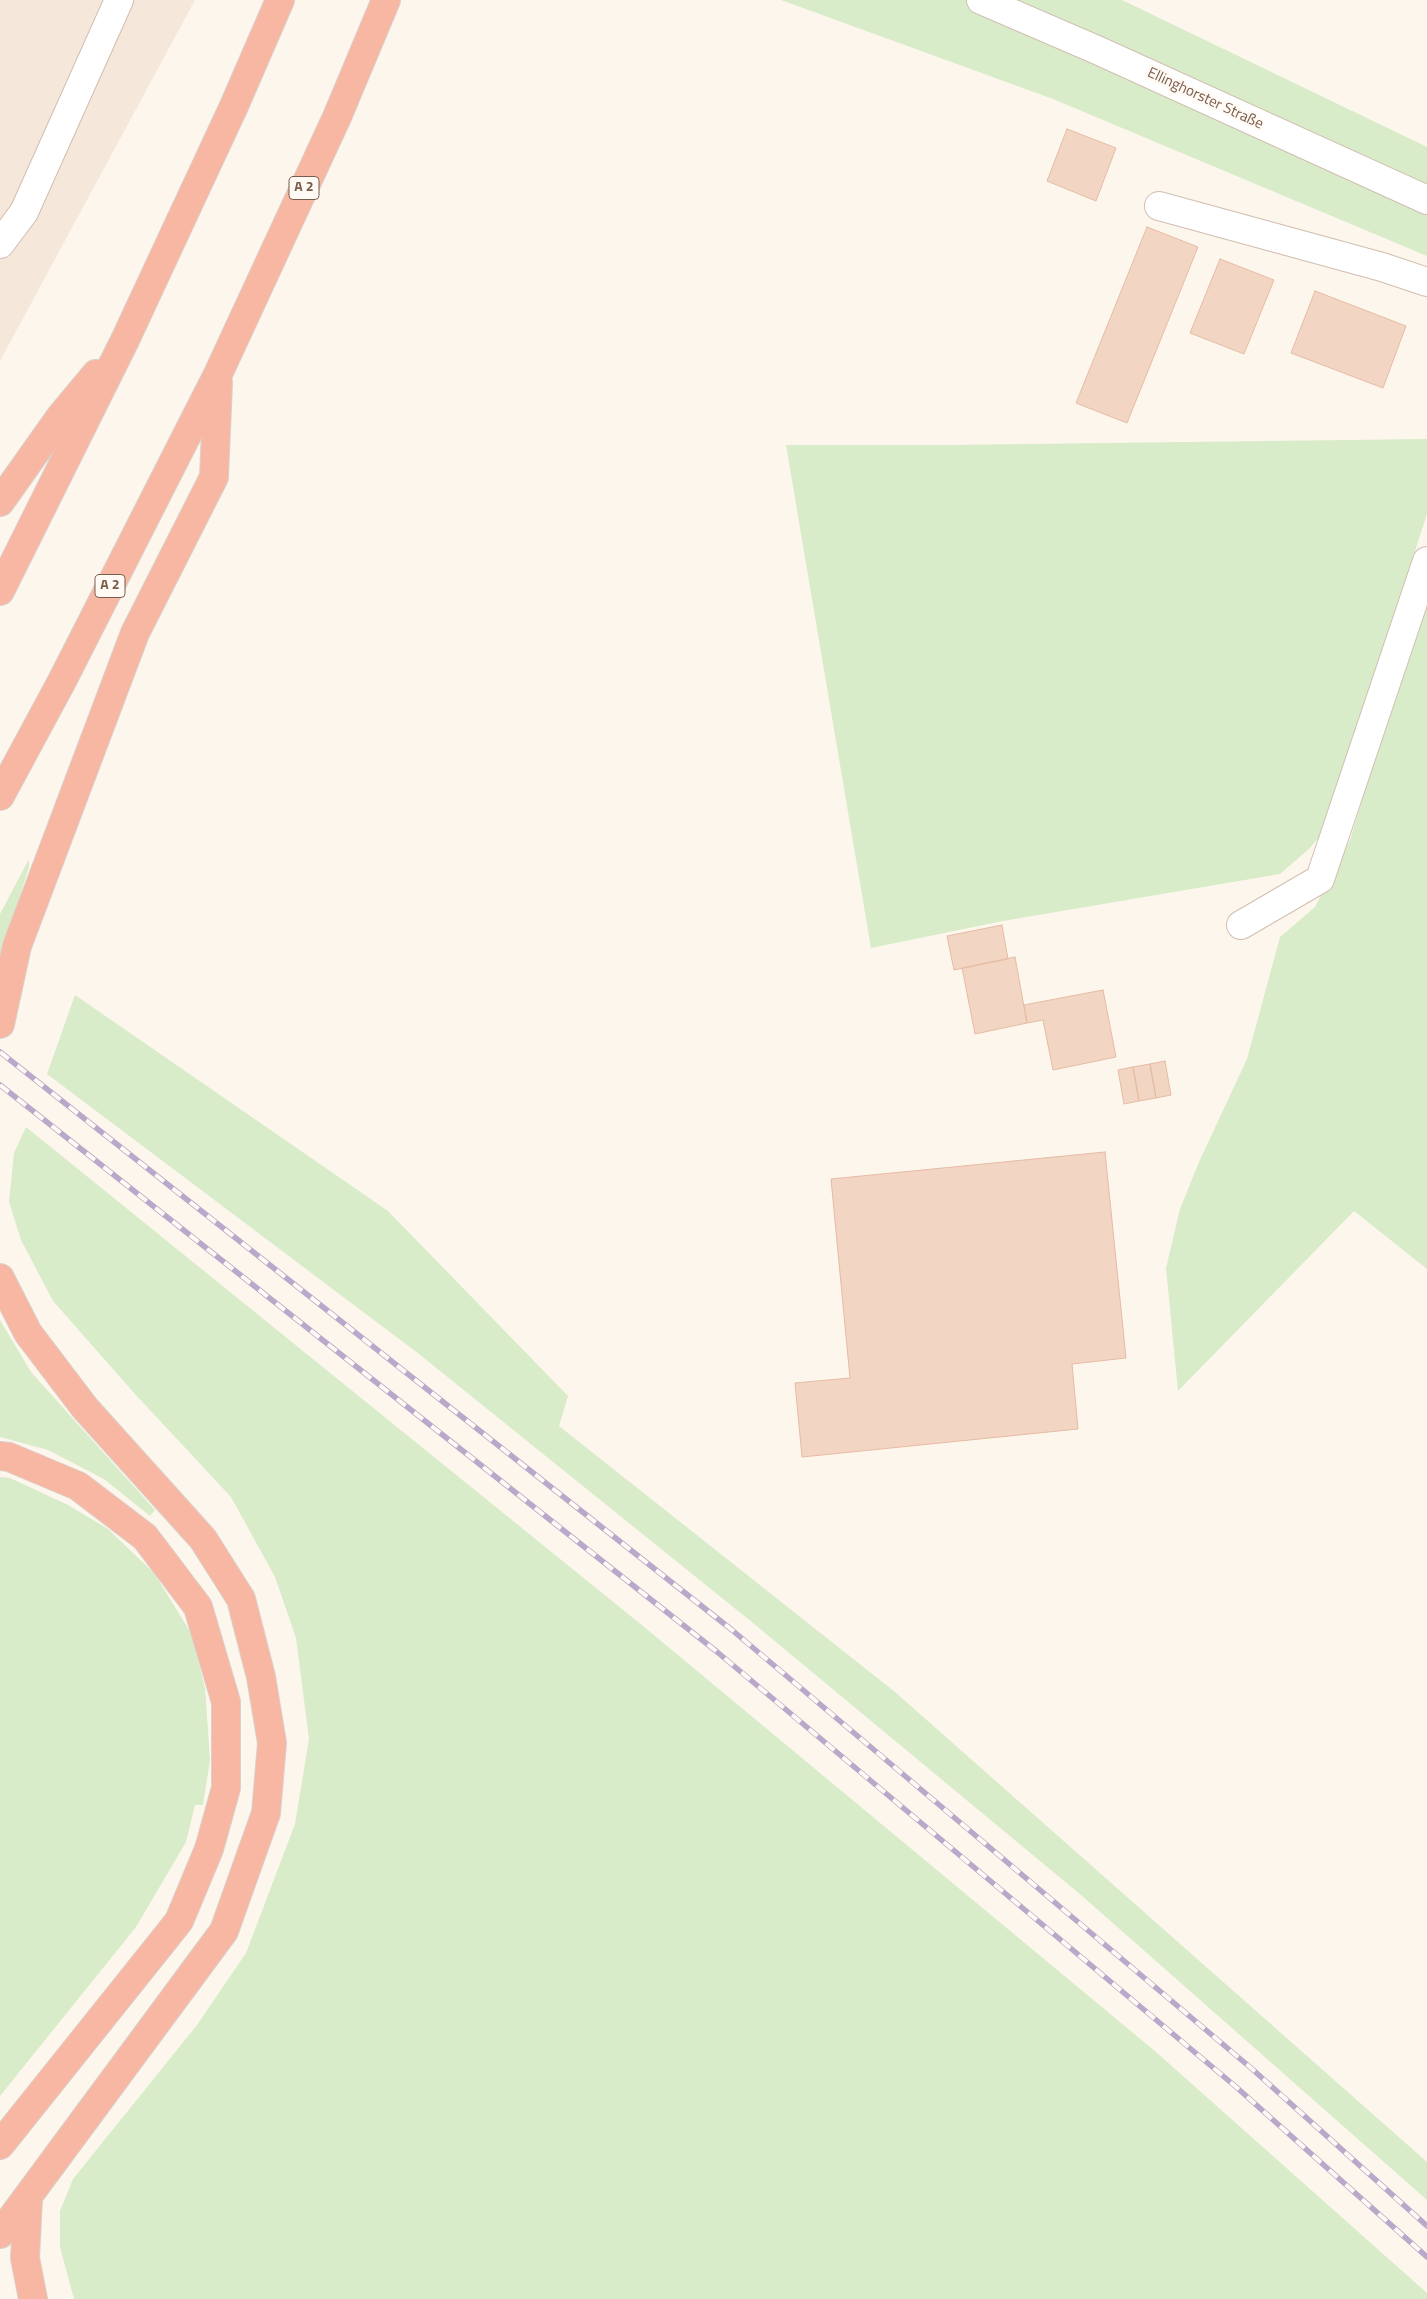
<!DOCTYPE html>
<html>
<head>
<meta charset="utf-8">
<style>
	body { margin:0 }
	canvas { display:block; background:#fdf6ec }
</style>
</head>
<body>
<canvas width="1427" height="2299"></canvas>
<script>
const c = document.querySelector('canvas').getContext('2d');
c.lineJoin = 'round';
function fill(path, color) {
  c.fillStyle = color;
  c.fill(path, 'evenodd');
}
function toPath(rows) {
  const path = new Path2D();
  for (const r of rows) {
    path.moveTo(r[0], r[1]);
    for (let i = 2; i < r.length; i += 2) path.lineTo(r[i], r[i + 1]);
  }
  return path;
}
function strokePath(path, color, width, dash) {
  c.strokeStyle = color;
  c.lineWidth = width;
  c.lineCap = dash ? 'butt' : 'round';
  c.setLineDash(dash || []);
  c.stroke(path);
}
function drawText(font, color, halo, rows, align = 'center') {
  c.font = font + ' "Titillium Web",sans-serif';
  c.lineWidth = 5;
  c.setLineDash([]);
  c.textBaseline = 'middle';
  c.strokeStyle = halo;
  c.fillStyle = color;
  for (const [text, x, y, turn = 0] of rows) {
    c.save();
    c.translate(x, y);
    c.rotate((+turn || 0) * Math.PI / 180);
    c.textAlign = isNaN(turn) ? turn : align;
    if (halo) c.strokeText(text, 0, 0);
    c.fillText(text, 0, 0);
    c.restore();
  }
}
const residential = toPath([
	[0,0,195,0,0,361]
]);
const green = toPath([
	[781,0,1122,0,1427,147,1427,256,1053,99],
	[1427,439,1427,514,1324,831,1310,848,1280,874,1003,921,871,948,786,445,947,445],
	[1427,588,1427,1269,1354,1211,1178,1391,1166,1268,1180,1209,1199,1162,1247,1059,1280,937,1315,907,1350,840],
	[29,859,29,867,0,958,0,914],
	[75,995,388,1211,568,1396,559,1426,895,1692,1427,2162,1427,2200,1081,1895,753,1623,419,1354,47,1074],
	[26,1127,643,1626,1156,2052,1427,2293,1427,2299,74,2299,60,2247,60,2211,73,2179,197,2025,246,1953,295,1824,309,1739,296,1638,275,1577,231,1497,135,1394,53,1301,21,1240,9,1202,14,1153],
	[0,1320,31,1372,155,1510,150,1516,104,1479,48,1450,0,1437],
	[0,1477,10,1478,68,1505,108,1529,154,1573,191,1633,205,1688,210,1760,203,1805,195,1805,186,1842,136,1927,0,2096]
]);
const building = toPath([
	[1067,129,1116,148,1096,201,1047,181,1067,129],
	[1147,227,1198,247,1127,423,1076,403,1147,227],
	[1220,259,1274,280,1244,354,1190,333,1220,259],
	[1315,291,1406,326,1383,388,1291,353,1315,291],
	[1002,925,1008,959,954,970,947,936,1002,925],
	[1015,957,1027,1023,975,1034,962,968,1015,957],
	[1103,990,1116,1057,1053,1070,1043,1020,1027,1023,1024,1005,1103,990],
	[1165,1061,1171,1095,1156,1098,1150,1064,1165,1061],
	[1150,1064,1156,1098,1139,1101,1133,1067,1150,1064],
	[1133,1067,1139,1101,1124,1104,1118,1070,1133,1067],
	[1105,1152,1126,1358,1072,1364,1078,1429,802,1457,795,1383,850,1378,831,1179,1105,1152]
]);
const minor = toPath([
	[981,0,1097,50,1427,200],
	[1159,206,1382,267,1427,282],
	[0,244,24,212,119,0],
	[1241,925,1320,879,1427,561]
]);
const highway = toPath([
	[0,502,61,416,96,374],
	[0,591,125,340,234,106,280,0],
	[0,796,62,681,218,374,337,117,386,0],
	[0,1024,17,946,135,633,214,477,218,383],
	[0,1278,28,1333,85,1408,203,1539,241,1599,261,1677,272,1743,266,1813,224,1931,0,2234],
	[0,1456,9,1457,78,1486,145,1537,198,1607,226,1702,226,1788,209,1849,179,1921,0,2145],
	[28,2199,25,2258,33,2299]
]);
const rail = toPath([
	[0,1052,732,1630,1251,2068,1427,2226],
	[0,1085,716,1651,1235,2086,1427,2257]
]);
const shields = [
	[304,188,30],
	[110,586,30]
];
const shieldNames = [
	["A 2",304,188],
	["A 2",110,586]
];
const streetNames = [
	["Ellinghorster Straße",1205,99,25]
];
fill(residential, '#f5e8da');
fill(green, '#d8ecc9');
fill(building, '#f3d5c3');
strokePath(building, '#e6bba3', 1);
strokePath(minor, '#d1beb0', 30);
strokePath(highway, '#dad1cd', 30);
strokePath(minor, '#fff', 28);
strokePath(highway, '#f7b7a3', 28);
strokePath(rail, '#b9a8c9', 5.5);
strokePath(rail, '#fffaf3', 4, [11]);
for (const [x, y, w] of shields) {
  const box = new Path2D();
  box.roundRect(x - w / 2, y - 11.5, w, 23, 4);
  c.fillStyle = '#fffaf3';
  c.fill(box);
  strokePath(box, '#7a5c4d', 1);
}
drawText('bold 14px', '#7a5c4d', null, shieldNames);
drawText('15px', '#7a5c4d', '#fffaf3', streetNames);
</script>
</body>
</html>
